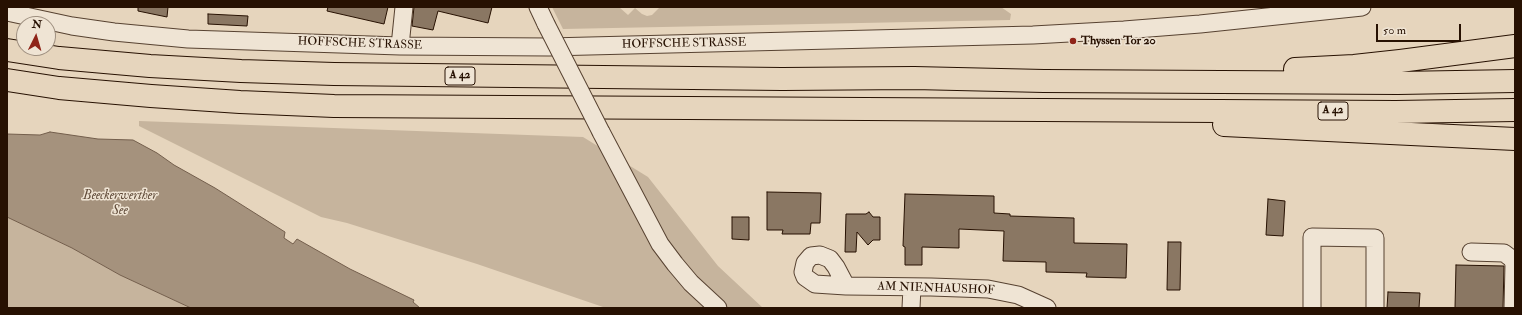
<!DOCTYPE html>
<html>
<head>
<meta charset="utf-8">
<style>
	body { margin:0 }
	#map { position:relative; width:1522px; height:315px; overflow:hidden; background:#e6d5bd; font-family:"IM FELL Double Pica",serif }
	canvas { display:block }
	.frame { position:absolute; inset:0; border:8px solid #271102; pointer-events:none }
	.north { position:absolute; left:16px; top:16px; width:40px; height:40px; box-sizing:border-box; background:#efe4d4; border:1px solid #9f9080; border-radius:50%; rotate:5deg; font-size:11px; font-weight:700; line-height:16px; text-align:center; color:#271102 }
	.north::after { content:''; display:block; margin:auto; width:14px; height:18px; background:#8f2418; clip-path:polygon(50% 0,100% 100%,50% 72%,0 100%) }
	.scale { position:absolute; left:1376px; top:24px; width:85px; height:18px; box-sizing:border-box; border:2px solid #271102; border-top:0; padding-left:5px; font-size:12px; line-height:14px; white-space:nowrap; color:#271102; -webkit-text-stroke:3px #efe4d4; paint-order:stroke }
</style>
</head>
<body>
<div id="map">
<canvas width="1522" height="315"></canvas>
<div class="frame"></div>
<div class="north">N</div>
<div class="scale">50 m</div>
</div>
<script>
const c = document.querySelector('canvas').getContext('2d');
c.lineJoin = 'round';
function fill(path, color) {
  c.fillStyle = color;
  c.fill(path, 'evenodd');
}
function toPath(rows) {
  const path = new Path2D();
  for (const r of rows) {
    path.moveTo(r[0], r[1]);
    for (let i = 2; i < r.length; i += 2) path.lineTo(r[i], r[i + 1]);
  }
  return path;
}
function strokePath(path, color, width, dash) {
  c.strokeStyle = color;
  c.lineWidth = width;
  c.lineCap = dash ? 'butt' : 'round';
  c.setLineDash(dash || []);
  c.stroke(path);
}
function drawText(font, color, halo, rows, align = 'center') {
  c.font = font + ' "IM FELL Double Pica",serif';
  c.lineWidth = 3;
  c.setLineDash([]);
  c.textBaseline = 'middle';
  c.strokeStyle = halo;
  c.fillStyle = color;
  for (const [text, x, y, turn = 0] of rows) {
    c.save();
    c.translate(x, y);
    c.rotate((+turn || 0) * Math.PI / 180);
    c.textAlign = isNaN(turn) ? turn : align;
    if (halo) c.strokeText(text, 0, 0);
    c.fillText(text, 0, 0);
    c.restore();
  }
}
const green = toPath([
	[552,7,619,7,628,15,635,8,642,14,647,16,652,15,660,7,1001,7,1011,14,1010,20,563,29],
	[139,121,583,137,648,177,718,266,763,308,606,308,477,264,347,223,321,217,139,126],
	[7,217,72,248,120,275,191,308,7,308]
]);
const water = toPath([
	[50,132,98,139,133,140,157,153,174,165,215,188,261,217,285,232,284,238,293,244,297,239,350,269,414,300,413,302,420,308,191,308,120,275,72,248,7,217,7,134,40,135,50,132]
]);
const building = toPath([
	[138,7,168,7,167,17,138,11,138,7],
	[328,7,388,7,384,24,327,11,328,7],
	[414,7,492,7,488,23,438,11,433,30,412,26,414,7],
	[208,14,248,16,247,26,208,24,208,14],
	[767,192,821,193,820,223,811,223,810,234,782,234,783,230,767,230,767,192],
	[905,194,994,196,994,213,1010,214,1010,216,1074,218,1074,243,1127,244,1126,278,1086,277,1087,273,1046,272,1046,262,1003,261,1004,231,959,229,959,248,922,247,922,265,905,265,905,247,903,246,905,194],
	[1268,199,1285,201,1283,236,1266,235,1268,199],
	[869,212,873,217,880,217,880,240,873,240,868,245,857,232,856,252,845,252,846,214,866,214,869,212],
	[732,217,749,217,749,240,732,239,732,217],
	[1168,242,1181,242,1180,290,1167,290,1168,242],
	[1456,265,1504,266,1503,308,1455,308,1456,265],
	[1388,292,1420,293,1419,308,1387,308,1388,292]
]);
const minor = toPath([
	[538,7,546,24],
	[7,12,72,26,114,32,188,39,400,46,549,47,1033,35,1124,30,1200,24,1362,7],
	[400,46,404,7],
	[601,132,660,244,675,264,691,283,718,308],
	[1471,252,1504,253,1512,259,1514,264,1513,308],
	[846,286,836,267,830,259,820,255,811,256,805,263,803,272,805,277,815,284,846,286,931,287,988,289,1018,295,1047,308],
	[911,308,912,287],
	[1312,308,1312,237,1375,238,1375,308]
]);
const highway = toPath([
	[7,50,59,58,150,66,241,71,334,74,782,79,914,78,1044,81,1398,83,1515,81],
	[1295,69,1354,66,1400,61,1515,46],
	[7,80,59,88,151,96,240,102,334,106,1396,112,1515,110],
	[1224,125,1515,139]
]);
const minorBridge = toPath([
	[546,24,601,132]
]);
const markers = [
	[1073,41,4,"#8f2418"]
];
const shields = [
	[460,76,30],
	[1333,111,30]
];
const shieldNames = [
	["A 42",460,76],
	["A 42",1333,111]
];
const poiNames = [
	["Thyssen Tor 20",1081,41]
];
const streetNames = [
	["HOFFSCHE STRASSE",360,44,2],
	["HOFFSCHE STRASSE",684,44,-1],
	["AM NIENHAUSHOF",936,289,2]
];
const waterNames = [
	["Beeckerwerther",120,196],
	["See",120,211]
];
fill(green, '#c6b49d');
fill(water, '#a5927d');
strokePath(water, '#735e4c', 1);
fill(building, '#8a7763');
strokePath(building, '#271102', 1);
strokePath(minor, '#574231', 19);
strokePath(highway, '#271102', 24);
strokePath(minor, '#efe4d4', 17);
strokePath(highway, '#e6d5bd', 22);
strokePath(minorBridge, '#574231', 19, []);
strokePath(minorBridge, '#efe4d4', 17);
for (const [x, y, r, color] of markers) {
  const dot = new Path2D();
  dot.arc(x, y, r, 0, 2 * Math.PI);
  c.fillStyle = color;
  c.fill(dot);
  strokePath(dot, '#efe4d4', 1.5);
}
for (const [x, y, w] of shields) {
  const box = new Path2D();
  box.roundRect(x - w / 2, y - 9, w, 18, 3);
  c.fillStyle = '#efe4d4';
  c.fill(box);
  strokePath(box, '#271102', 1);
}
drawText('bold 11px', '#271102', null, shieldNames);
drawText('bold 12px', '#271102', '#efe4d4', poiNames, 'left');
drawText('12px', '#271102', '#efe4d4', streetNames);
drawText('italic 13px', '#604b39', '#efe4d4', waterNames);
</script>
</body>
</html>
